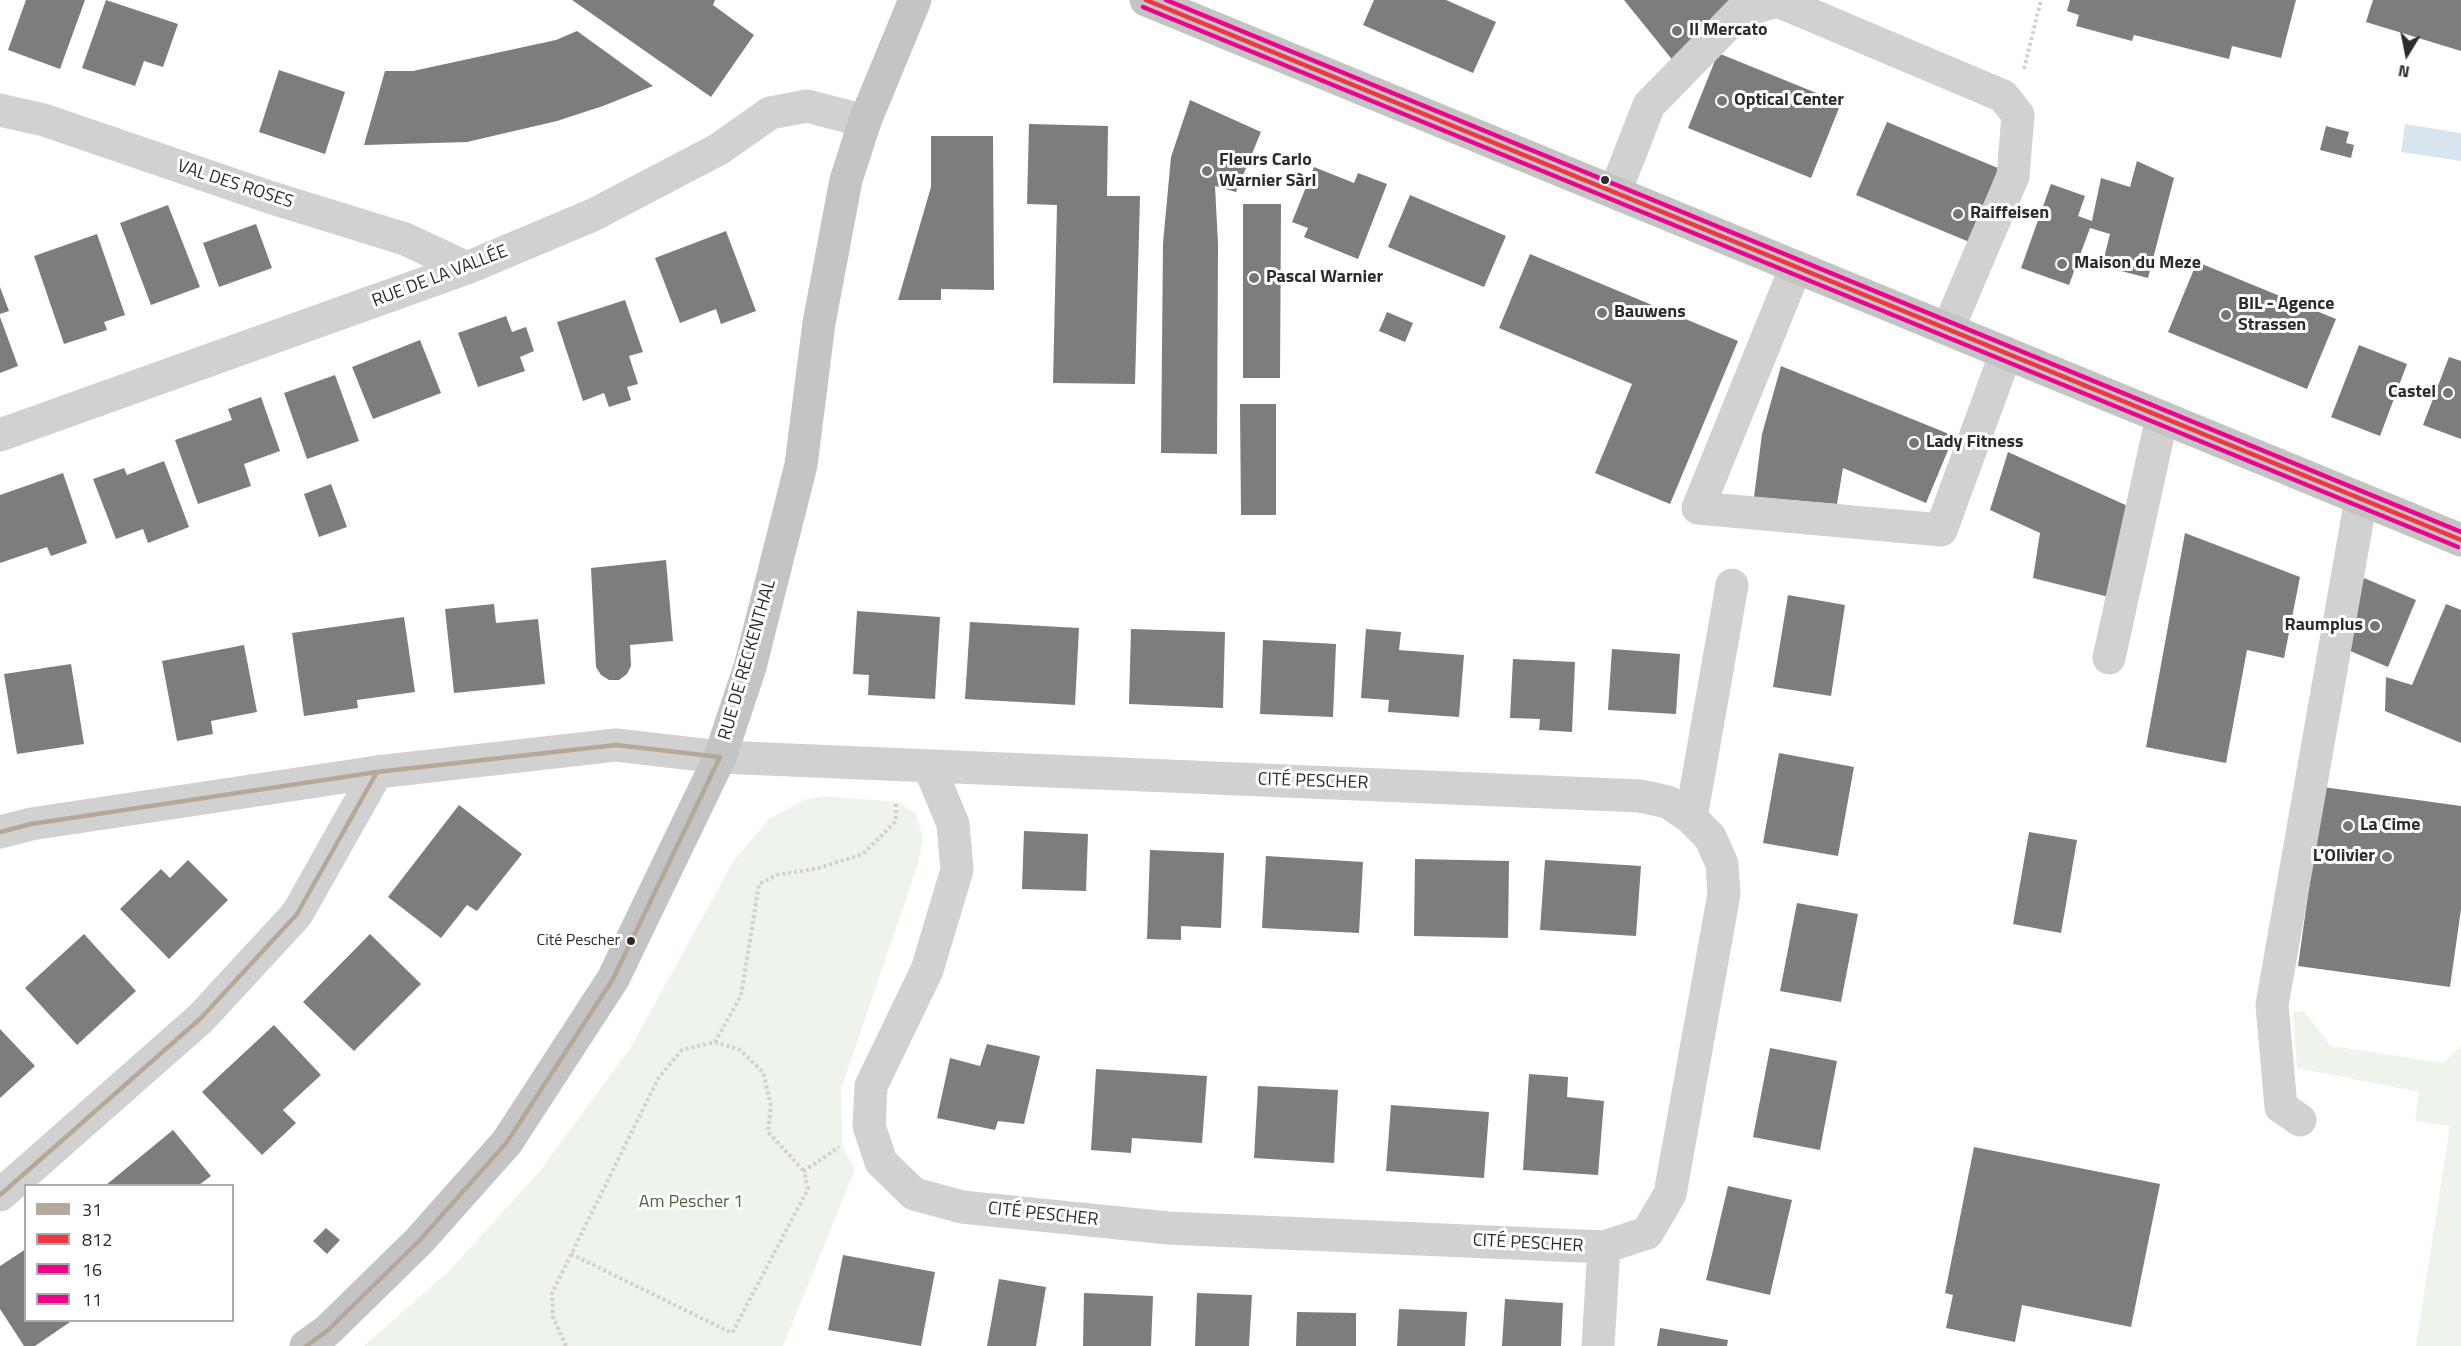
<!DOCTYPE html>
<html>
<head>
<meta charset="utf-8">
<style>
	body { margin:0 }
	#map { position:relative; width:2461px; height:1346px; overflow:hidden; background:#fff; font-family:"Titillium Web",sans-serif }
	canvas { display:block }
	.legend { position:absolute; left:24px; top:1184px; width:210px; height:138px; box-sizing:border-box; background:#fff; border:2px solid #ababab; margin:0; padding:8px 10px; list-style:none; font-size:18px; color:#2c2c2c }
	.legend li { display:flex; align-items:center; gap:12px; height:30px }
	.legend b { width:30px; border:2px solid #ababab }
	.north { position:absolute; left:2377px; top:24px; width:60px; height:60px; -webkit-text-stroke:4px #fff; paint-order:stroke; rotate:190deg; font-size:16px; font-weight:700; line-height:24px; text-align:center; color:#2c2c2c }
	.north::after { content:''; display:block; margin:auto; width:21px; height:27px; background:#2c2c2c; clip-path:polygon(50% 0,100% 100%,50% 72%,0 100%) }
</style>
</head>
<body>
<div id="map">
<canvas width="2461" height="1346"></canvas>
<ul class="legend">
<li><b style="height:8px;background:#b6a897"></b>31</li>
<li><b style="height:8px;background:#ef3744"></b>812</li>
<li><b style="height:8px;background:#ed028c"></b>16</li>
<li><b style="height:8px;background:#ed028c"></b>11</li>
</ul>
<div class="north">N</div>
</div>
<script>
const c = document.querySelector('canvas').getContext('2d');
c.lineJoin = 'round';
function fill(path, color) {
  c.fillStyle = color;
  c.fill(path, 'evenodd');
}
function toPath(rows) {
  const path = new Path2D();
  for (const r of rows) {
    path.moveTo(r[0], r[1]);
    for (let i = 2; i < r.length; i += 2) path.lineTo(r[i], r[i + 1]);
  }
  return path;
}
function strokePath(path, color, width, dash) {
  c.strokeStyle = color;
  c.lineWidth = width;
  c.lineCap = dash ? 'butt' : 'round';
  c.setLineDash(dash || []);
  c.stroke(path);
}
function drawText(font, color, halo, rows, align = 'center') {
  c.font = font + ' "Titillium Web",sans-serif';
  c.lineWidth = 6;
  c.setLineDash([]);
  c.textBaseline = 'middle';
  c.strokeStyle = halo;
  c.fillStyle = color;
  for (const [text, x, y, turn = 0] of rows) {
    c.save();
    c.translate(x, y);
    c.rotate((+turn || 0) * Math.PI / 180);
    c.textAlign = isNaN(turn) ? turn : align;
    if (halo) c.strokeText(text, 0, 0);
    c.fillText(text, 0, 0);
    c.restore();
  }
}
const green = toPath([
	[823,796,898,802,916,814,923,840,917,867,841,1089,842,1145,855,1170,783,1346,364,1346,448,1272,540,1171,631,1047,733,862,769,819,804,800],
	[2304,1011,2331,1046,2443,1063,2461,1046,2461,1346,2416,1346,2450,1126,2415,1121,2419,1092,2297,1068,2293,1012]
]);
const water = toPath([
	[2405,124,2461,133,2461,161,2401,152]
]);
const building = toPath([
	[26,0,85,0,60,69,8,50],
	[106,0,178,24,163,67,144,61,135,86,82,68],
	[572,0,715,0,713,5,754,35,711,97],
	[1374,0,1446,0,1496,22,1473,73,1363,25],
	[1624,0,1735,0,1674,62],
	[2070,0,2296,0,2281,58,2232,46,2229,59,2134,35,2132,41,2076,26,2079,15,2067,11],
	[2373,0,2461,0,2461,51,2366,22],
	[577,31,653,86,603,106,557,121,467,142,364,145,385,71,413,71,556,40],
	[1718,53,1841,103,1811,178,1688,128],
	[279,70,345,92,325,154,259,132],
	[1190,100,1261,132,1236,192,1215,186,1218,244,1217,454,1161,453,1163,243,1171,157],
	[1887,122,2010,173,1979,246,1856,195],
	[1029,124,1108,126,1107,196,1140,196,1135,384,1053,383,1057,205,1027,204],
	[2326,126,2349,132,2346,143,2354,145,2351,158,2320,150],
	[931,136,993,136,994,290,941,289,941,300,898,300,931,187],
	[2137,161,2174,178,2148,278,2102,266,2110,234,2090,228,2069,285,2021,268,2051,184,2085,196,2078,216,2092,221,2101,178,2130,187],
	[1314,167,1354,183,1358,173,1387,184,1358,259,1304,237,1308,228,1292,222],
	[1410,195,1506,236,1484,287,1388,247],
	[1243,204,1281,204,1280,378,1243,378],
	[168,205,200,287,151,305,120,223],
	[256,224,272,268,219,287,203,243],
	[726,231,756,311,721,324,716,309,680,323,655,258],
	[97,234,125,315,104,322,107,330,64,344,34,256],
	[1530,254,1738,341,1670,504,1595,473,1632,384,1499,328],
	[2197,262,2336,319,2307,389,2168,332],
	[0,287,9,311,0,314],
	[625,300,643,352,629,356,638,384,627,387,631,400,609,407,604,393,583,401,557,322],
	[1387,312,1413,323,1405,342,1379,331],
	[506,316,512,332,526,327,534,351,520,357,525,371,478,387,458,333],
	[0,317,18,366,0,373],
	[420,340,441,393,373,419,352,367],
	[2359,345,2407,364,2380,436,2331,417],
	[2449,357,2461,361,2461,439,2423,425],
	[1781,366,1954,436,1926,503,1843,468,1837,504,1754,497,1762,434],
	[335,375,359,441,307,459,284,393],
	[261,397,280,451,244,464,251,486,198,504,175,440,232,420,228,409],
	[1240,404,1276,404,1276,515,1241,515],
	[2008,452,2130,507,2113,598,2033,578,2040,533,1990,510],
	[164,461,189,527,148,543,143,529,116,539,93,479,124,468,127,475],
	[63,473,87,543,51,556,47,547,0,563,0,495],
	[331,484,347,527,319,537,304,494],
	[2185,533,2300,577,2284,658,2247,650,2226,763,2146,747],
	[666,560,673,641,630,645,631,666,627,674,619,680,609,680,601,675,596,667,591,568],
	[2364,578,2416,600,2388,667,2336,645],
	[1788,595,1845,605,1831,696,1773,687],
	[494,604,496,623,538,619,545,684,454,693,445,609],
	[2446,604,2461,610,2461,743,2385,711,2386,677,2412,685],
	[857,611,940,617,935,699,868,695,869,675,853,674],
	[404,617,415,692,357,700,358,708,304,716,292,633],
	[970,622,1079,628,1075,705,965,699],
	[1131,629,1225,632,1223,708,1129,704],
	[1366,629,1401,632,1399,650,1464,655,1459,717,1388,712,1389,700,1361,698],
	[1263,640,1336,644,1333,717,1260,714],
	[244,645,257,712,211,721,213,734,177,741,162,661],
	[1612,649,1680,654,1676,714,1608,710],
	[1513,659,1575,662,1572,732,1539,730,1540,719,1510,718],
	[71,664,84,744,17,754,4,674],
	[1779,753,1854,767,1838,856,1763,843],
	[2323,787,2461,806,2461,909,2450,987,2298,966],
	[459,805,522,854,477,911,467,905,441,938,388,897],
	[1024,831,1088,834,1086,891,1022,889],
	[2029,832,2077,840,2061,933,2013,924],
	[1150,850,1224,853,1221,928,1181,926,1181,940,1147,939],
	[1266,856,1363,862,1359,933,1262,928],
	[1415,859,1509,861,1508,938,1414,936],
	[188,860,228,900,169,959,120,909,161,869,170,878],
	[1545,860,1641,866,1636,936,1540,930],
	[1797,903,1858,914,1841,1002,1780,991],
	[84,934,136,991,77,1045,25,988],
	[370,934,421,984,354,1051,303,1002],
	[274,1025,321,1075,283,1110,296,1123,262,1155,202,1092],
	[0,1029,35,1066,0,1098],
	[987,1044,1040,1056,1024,1124,998,1121,995,1130,937,1118,950,1058,980,1066],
	[1770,1048,1837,1061,1820,1150,1753,1137],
	[1096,1069,1207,1076,1202,1143,1132,1138,1131,1153,1091,1150],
	[1529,1074,1568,1077,1567,1097,1604,1101,1598,1175,1523,1170],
	[1258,1086,1338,1090,1334,1163,1254,1158],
	[1391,1105,1489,1112,1484,1178,1386,1171],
	[173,1130,211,1176,199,1185,106,1185],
	[1974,1147,2160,1184,2131,1327,2022,1305,2015,1342,1946,1328,1953,1295,1945,1293],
	[1728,1186,1792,1200,1770,1295,1706,1280],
	[326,1228,340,1240,327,1254,313,1241],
	[26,1249,26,1320,73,1320,35,1346,24,1346,0,1309,0,1266],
	[843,1255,935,1272,921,1346,828,1330],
	[999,1279,1046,1287,1036,1346,987,1346],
	[1084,1293,1153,1296,1151,1346,1083,1346],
	[1197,1293,1252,1295,1249,1346,1195,1346],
	[1505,1299,1563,1303,1561,1346,1502,1346],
	[1399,1309,1467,1312,1465,1346,1397,1346],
	[1297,1312,1356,1313,1356,1346,1296,1346],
	[1660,1328,1728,1340,1727,1346,1657,1346]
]);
const path = toPath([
	[2024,69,2041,0],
	[715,1042,740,1050,763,1072,771,1106,768,1132,804,1171],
	[571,1254,732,1333,808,1189,804,1171,839,1147],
	[566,1346,553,1317,552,1293,659,1077,682,1050,715,1042,741,996,759,884,777,875,819,868,863,854,896,821,896,802]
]);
const minor = toPath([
	[0,110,44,120,269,197,405,239,467,268],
	[1615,192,1649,105,1741,11,1778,1,2003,96,2018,115,2013,176,1948,329],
	[1796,267,1698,508,1941,530,2006,353],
	[0,435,467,268,593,215,719,149,770,113,807,106,865,121],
	[2109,658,2162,417],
	[1691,818,1732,585],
	[0,832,31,824,377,772,616,745,720,757,1640,796,1668,802,1691,818,1710,837,1722,864,1724,894,1670,1194,1647,1233,1604,1247,1168,1228,962,1207,914,1194,881,1162,869,1126,871,1086,927,970,957,870,953,824,929,766],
	[2300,1120,2281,1107,2272,1005,2361,499],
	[0,1195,201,1018,297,914,377,772],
	[1598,1346,1604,1247]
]);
const major = toPath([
	[1146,0,2461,540],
	[306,1346,327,1331,419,1241,507,1142,613,979,720,757,750,667,801,465,819,323,846,180,865,121,915,0]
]);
const bus1 = toPath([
	[0,832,31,824,377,772,616,745,720,757],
	[0,1195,201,1018,297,914,377,772],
	[306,1346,327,1331,419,1241,507,1142,613,979,720,757]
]);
const bus2 = toPath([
	[1146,0,2461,540]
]);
const bus3 = toPath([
	[1143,7,2458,547]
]);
const bus4 = toPath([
	[1166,0,2461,532]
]);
const markers = [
	[1677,31,6,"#767676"],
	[1722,101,6,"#767676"],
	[1207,171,6,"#767676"],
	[1605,180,5,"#2c2c2c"],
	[1958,214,6,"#767676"],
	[2062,264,6,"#767676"],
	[1254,278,6,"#767676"],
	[1602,313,6,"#767676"],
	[2226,315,6,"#767676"],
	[2448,393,6,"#767676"],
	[1914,443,6,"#767676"],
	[2375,626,6,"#767676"],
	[2348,826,6,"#767676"],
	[2387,857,6,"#767676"],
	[631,941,5,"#2c2c2c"]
];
const busNames = [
	["Cité Pescher",620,941]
];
const poiNames = [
	["Il Mercato",1689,31],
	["Optical Center",1734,101],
	["Fleurs Carlo",1219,161],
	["Warnier Sàrl",1219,182],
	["Raiffeisen",1970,214],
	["Maison du Meze",2074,264],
	["Pascal Warnier",1266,278],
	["BIL - Agence",2238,305],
	["Strassen",2238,326],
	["Bauwens",1614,313],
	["Castel",2436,393,"right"],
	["Lady Fitness",1926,443],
	["Raumplus",2363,626,"right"],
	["La Cime",2360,826],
	["L'Olivier",2375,857,"right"]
];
const streetNames = [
	["VAL DES ROSES",235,185,18],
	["RUE DE LA VALLÉE",440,277,-21],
	["RUE DE RECKENTHAL",748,660,-74],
	["CITÉ PESCHER",1313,782,2],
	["CITÉ PESCHER",1043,1215,6],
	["CITÉ PESCHER",1528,1244,3]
];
const parkNames = [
	["Am Pescher 1",691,1203]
];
fill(green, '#eef3eb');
fill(water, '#d8e4f0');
fill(building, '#7d7d7d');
strokePath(path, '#d1d1d1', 4, [3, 3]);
strokePath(minor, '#d1d1d1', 33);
strokePath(major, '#c4c4c4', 33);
strokePath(bus1, '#b6a897', 4.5);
strokePath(bus2, '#ef3744', 4.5);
strokePath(bus3, '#ed028c', 4.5);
strokePath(bus4, '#ed028c', 4.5);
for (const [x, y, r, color] of markers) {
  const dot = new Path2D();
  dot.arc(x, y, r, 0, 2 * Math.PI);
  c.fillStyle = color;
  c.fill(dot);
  strokePath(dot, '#fff', 2);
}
drawText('16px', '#2c2c2c', '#fff', busNames, 'right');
drawText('bold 18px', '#2c2c2c', '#fff', poiNames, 'left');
drawText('18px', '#2c2c2c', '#fff', streetNames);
drawText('18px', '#4d663c', '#fff', parkNames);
</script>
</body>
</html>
